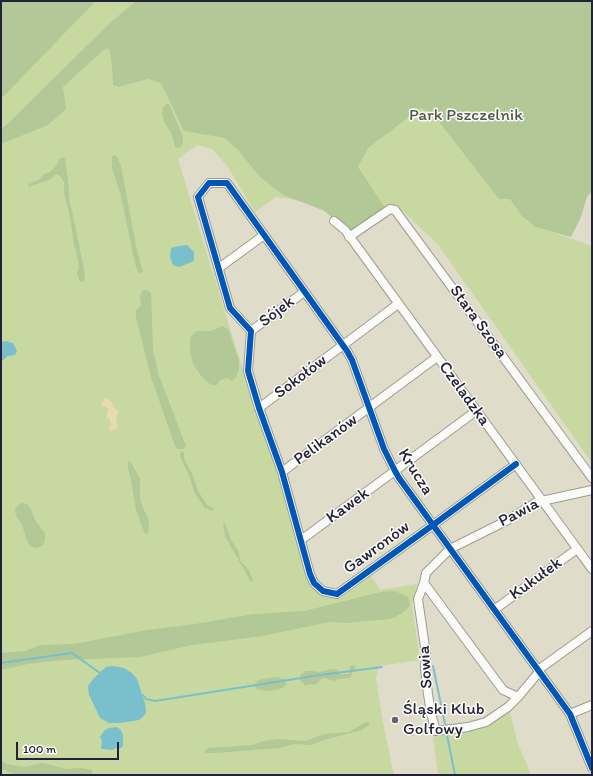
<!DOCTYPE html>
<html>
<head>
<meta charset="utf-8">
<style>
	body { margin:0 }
	#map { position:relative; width:593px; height:776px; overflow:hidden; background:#dfdcc9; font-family:Itim,sans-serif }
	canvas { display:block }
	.frame { position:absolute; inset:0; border:2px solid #22223b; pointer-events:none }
	.scale { position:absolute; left:16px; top:742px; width:103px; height:18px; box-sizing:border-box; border:2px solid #22223b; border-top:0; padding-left:5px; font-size:12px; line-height:14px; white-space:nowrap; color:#22223b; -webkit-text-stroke:3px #fdfcf7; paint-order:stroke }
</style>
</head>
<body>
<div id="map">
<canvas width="593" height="776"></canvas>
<div class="frame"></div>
<div class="scale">100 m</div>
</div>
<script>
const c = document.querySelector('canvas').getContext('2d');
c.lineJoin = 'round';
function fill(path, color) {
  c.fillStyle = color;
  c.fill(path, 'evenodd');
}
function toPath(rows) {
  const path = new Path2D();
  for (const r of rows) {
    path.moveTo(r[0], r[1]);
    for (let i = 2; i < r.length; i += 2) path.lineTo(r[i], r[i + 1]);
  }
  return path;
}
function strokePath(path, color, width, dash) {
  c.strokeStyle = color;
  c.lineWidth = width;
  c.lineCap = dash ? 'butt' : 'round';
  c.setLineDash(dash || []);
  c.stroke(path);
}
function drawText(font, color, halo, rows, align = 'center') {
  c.font = font + ' Itim,sans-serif';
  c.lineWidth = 3;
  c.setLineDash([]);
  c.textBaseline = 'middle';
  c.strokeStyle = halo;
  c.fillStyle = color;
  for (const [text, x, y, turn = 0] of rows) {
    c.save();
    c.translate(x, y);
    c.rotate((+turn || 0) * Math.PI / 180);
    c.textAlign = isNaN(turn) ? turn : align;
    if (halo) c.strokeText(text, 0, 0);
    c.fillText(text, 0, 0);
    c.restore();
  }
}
const green = toPath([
	[96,1,136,1,112,21,1,130,1,99],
	[592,1,549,231,592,246,592,463,439,246,405,213,391,204,351,232,323,210,296,200,276,197,255,212,228,167,212,149,197,145,178,159,235,345,294,525,319,591,326,597,341,598,371,576,380,590,417,584,412,605,420,660,379,666,376,678,384,728,394,775,1,775,1,144,19,136,63,87,104,50,109,49,119,87,148,79],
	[508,710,511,716,517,741,531,775,438,775,433,737,464,731]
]);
const forest = toPath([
	[1,1,96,1,1,99],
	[136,1,592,1,592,191,587,197,581,217,571,237,536,227,522,216,510,199,499,199,433,114,421,108,368,148,358,167,385,208,351,232,323,210,283,195,260,177,239,151,225,138,184,131,161,83,148,79,119,87,113,85,112,64,109,49,104,50,63,87,66,109,48,125,1,144,1,130,112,21],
	[168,103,171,108,183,138,182,145,179,148,175,147,171,132,165,124,162,115,163,107],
	[114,155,117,157,121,166,136,246,143,272,139,273,135,264,121,196,112,168,112,157],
	[63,157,65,159,68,179,69,191,69,200,72,211,85,274,84,281,80,282,77,273,79,268,77,256,74,245,70,216,64,193,64,182,60,176,56,174,51,179,28,187,29,184,40,179,44,174,50,172,57,165,59,159],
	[143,290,147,290,151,293,153,350,159,376,186,446,183,449,177,449,175,446,151,377,136,317,136,310,141,305,140,296],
	[222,326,228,329,239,361,239,369,236,377,232,381,227,378,220,380,217,385,211,385,202,377,193,364,190,350,190,338,196,331,211,331],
	[181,451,184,452,184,459,192,473,198,491,207,505,213,508,213,511,205,508,195,494,188,473,180,456],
	[128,461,131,462,140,479,140,498,143,508,148,518,149,525,148,533,145,534,136,510,131,480,128,469],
	[21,503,27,504,31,509,35,520,45,533,45,540,43,545,37,548,32,547,28,543,22,525,16,516,15,510,17,506],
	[225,523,231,540,239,552,240,561,249,570,253,580,251,582,226,538,223,524],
	[395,591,408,597,410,606,401,614,390,619,347,623,329,622,263,636,192,645,140,657,63,660,28,664,1,670,1,653,25,651,40,645,74,644,147,630,195,624,254,614,304,611,381,592],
	[354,665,356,666,350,678,339,679,334,681,325,678,321,679,319,682,314,685,309,684,305,686,300,680,300,675,306,671,312,671,319,672,332,669,337,670,340,674,349,674,350,666],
	[275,677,284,679,287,684,282,688,276,690,265,691,257,689,255,687,255,684,258,680],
	[366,722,369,722,370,724,362,730,324,740,311,745,294,744,280,748,216,753,205,753,205,752,208,748,252,745,264,741,278,739,305,741,325,734,349,732],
	[1,761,7,764,24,767,42,763,67,769,82,768,92,770,93,775,17,775,1,769]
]);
const sand = toPath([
	[105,398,107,398,112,403,113,407,115,409,119,411,116,419,118,428,111,431,109,430,109,428,111,424,109,419,106,418,108,409,105,406,101,406]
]);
const water = toPath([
	[187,245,194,252,194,261,179,267,173,265,170,257,171,248,179,246],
	[6,341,13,343,17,351,15,355,8,356,2,361,1,361,1,342],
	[113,666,124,668,132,673,137,679,145,703,146,712,144,716,139,720,120,723,109,723,100,718,89,695,88,686,93,679,106,667],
	[117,727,121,730,123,735,123,746,121,748,116,748,112,750,102,749,101,748,102,741,100,737,102,734,105,730,109,728]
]);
const stream = toPath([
	[1,663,72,653,100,673],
	[433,666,445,724],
	[143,695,146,699,155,701,320,675,382,667],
	[447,735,455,775]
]);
const street = toPath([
	[334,221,345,230,592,569],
	[349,237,390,209,395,210,592,478],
	[219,268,264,235],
	[251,331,304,292],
	[259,408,398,304],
	[516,464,433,525,337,594,323,591,314,583,310,574,282,472,259,408,248,371,251,331,230,308,198,197,209,183,227,183,347,351,352,360,384,449,395,471,399,478,433,525,570,714,592,768],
	[282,472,437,357],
	[301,540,476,411],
	[424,583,503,690,518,697,539,672],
	[494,610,577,549],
	[538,670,592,631],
	[518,697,508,707,486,722,468,727,436,731,431,714,428,694,425,669,426,654,418,599,424,583,426,573,450,549,506,521,537,502,592,490],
	[570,714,592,705]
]);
const cycleway = toPath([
	[516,464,433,525,337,594,323,591,314,583,310,574,282,472,259,408,248,371,251,331,230,308,198,197,209,183,227,183,347,351,352,360,384,449,395,471,399,478,433,525,570,714,592,768]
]);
const markers = [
	[395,720,4,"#64636d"]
];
const parkNames = [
	["Park Pszczelnik",466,116]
];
const streetNames = [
	["Sójek",277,312,-37],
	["Stara Szosa",478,322,54],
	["Sokołów",301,377,-37],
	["Czeladzka",464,394,54],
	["Pelikanów",326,440,-36],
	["Krucza",415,472,58],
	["Kawek",348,506,-36],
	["Pawia",519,513,-28],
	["Gawronów",377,548,-36],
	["Kukułek",536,579,-36],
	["Sowia",426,667,-94]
];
const poiNames = [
	["Śląski Klub",403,710],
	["Golfowy",403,730]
];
fill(green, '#c7d9a1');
fill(forest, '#b2c897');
fill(sand, '#e7dbb1');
fill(water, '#7abfcc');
strokePath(stream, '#7abfcc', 2);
strokePath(street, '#9d9c94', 10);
strokePath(street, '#fafaf7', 8);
strokePath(cycleway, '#0057b8', 6);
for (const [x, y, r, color] of markers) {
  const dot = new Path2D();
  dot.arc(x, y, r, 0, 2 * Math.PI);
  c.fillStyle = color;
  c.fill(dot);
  strokePath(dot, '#fdfcf7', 1.5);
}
drawText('17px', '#4e5850', '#fdfcf7', parkNames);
drawText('17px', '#22223b', '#fdfcf7', streetNames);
drawText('17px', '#22223b', '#fdfcf7', poiNames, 'left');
</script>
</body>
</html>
